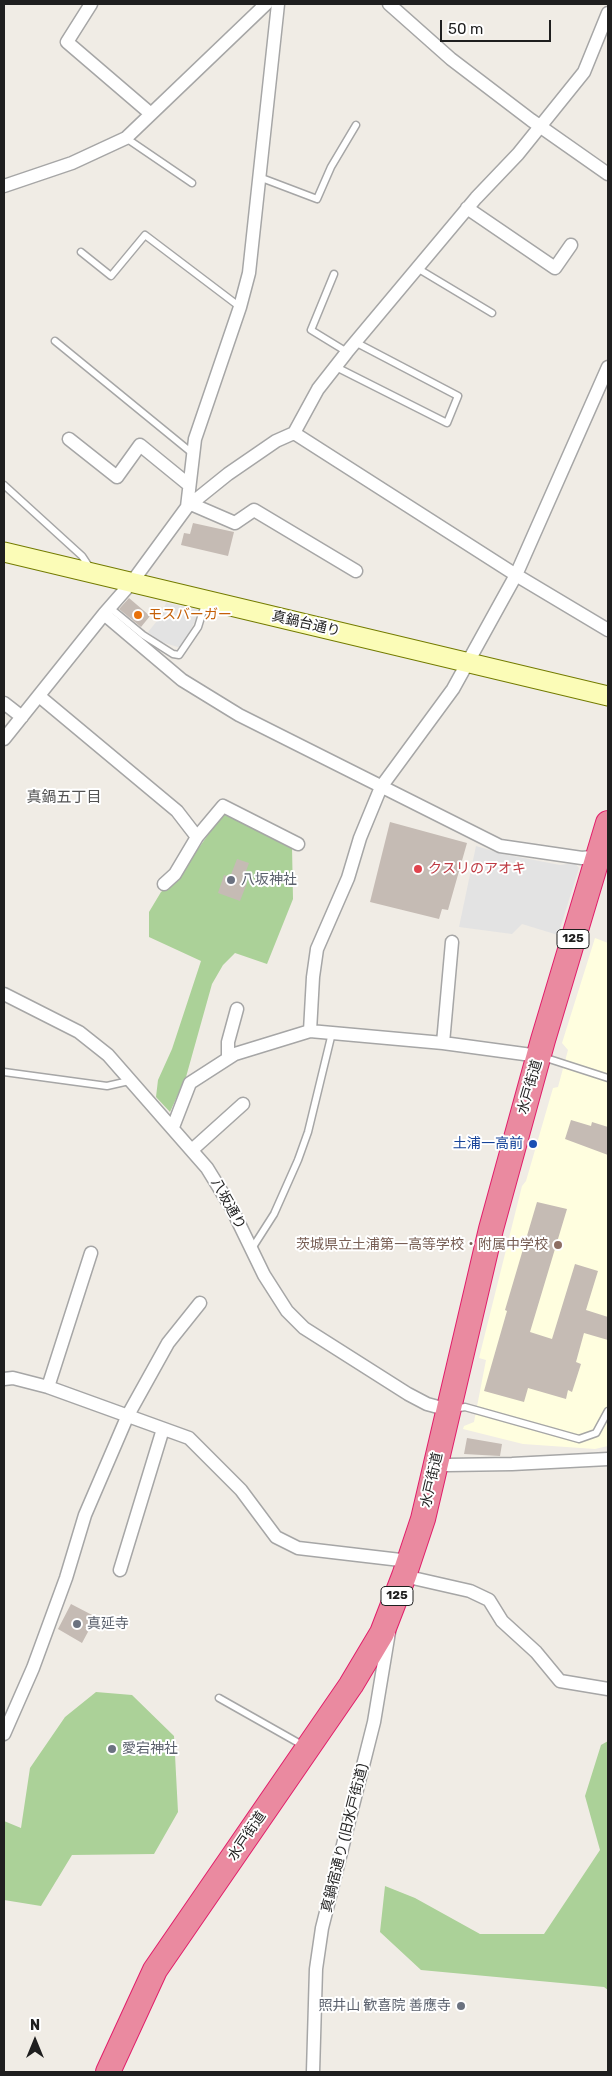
<!DOCTYPE html>
<html>
<head>
<meta charset="utf-8">
<style>
	body { margin:0 }
	#map { position:relative; width:612px; height:2076px; overflow:hidden; background:#f0ece5; font-family:Rubik,sans-serif }
	canvas { display:block }
	.frame { position:absolute; inset:0; border:5px solid #1f1f1f; pointer-events:none }
	.north { position:absolute; left:10px; top:2016px; width:50px; height:50px; -webkit-text-stroke:4px #fff; paint-order:stroke; rotate:0deg; font-size:14px; font-weight:700; line-height:20px; text-align:center; color:#1f1f1f }
	.north::after { content:''; display:block; margin:auto; width:18px; height:22px; background:#1f1f1f; clip-path:polygon(50% 0,100% 100%,50% 72%,0 100%) }
	.scale { position:absolute; left:440px; top:20px; width:111px; height:22px; box-sizing:border-box; border:2px solid #1f1f1f; border-top:0; padding-left:6px; font-size:15px; line-height:18px; white-space:nowrap; color:#1f1f1f; -webkit-text-stroke:4px #fff; paint-order:stroke }
</style>
</head>
<body>
<div id="map">
<canvas width="612" height="2076"></canvas>
<div class="frame"></div>
<div class="north">N</div>
<div class="scale">50 m</div>
</div>
<script>
const c = document.querySelector('canvas').getContext('2d');
c.lineJoin = 'round';
function fill(path, color) {
  c.fillStyle = color;
  c.fill(path, 'evenodd');
}
function toPath(rows) {
  const path = new Path2D();
  for (const r of rows) {
    path.moveTo(r[0], r[1]);
    for (let i = 2; i < r.length; i += 2) path.lineTo(r[i], r[i + 1]);
  }
  return path;
}
function strokePath(path, color, width, dash) {
  c.strokeStyle = color;
  c.lineWidth = width;
  c.lineCap = dash ? 'butt' : 'round';
  c.setLineDash(dash || []);
  c.stroke(path);
}
function drawText(font, color, halo, rows, align = 'center') {
  c.font = font + ' Rubik,"Noto Sans JP",sans-serif';
  c.lineWidth = 4;
  c.setLineDash([]);
  c.textBaseline = 'middle';
  c.strokeStyle = halo;
  c.fillStyle = color;
  for (const [text, x, y, turn = 0] of rows) {
    c.save();
    c.translate(x, y);
    c.rotate((+turn || 0) * Math.PI / 180);
    c.textAlign = isNaN(turn) ? turn : align;
    if (halo) c.strokeText(text, 0, 0);
    c.fillText(text, 0, 0);
    c.restore();
  }
}
const education = toPath([
	[595,938,608,943,608,1446,595,1449,523,1444,463,1429,464,1426,474,1422,486,1360,479,1358,522,1186,526,1181,553,1088,558,1087,568,1050,562,1043]
]);
const forest = toPath([
	[223,814,292,846,293,899,267,964,235,953,223,965,212,984,186,1077,170,1112,156,1097,158,1080,172,1049,201,961,149,937,149,912,161,892,180,874],
	[96,1692,132,1695,174,1736,178,1812,154,1854,72,1855,41,1906,4,1900,4,1821,21,1828,30,1768,65,1717],
	[608,1741,608,1990,604,1987,421,1970,380,1932,385,1886,415,1898,480,1934,544,1934,600,1850,585,1796,601,1745]
]);
const parking = toPath([
	[166,603,201,610,181,648,158,641,148,632,161,616],
	[476,846,503,854,560,865,575,863,579,868,558,935,522,924,512,934,459,927]
]);
const building = toPath([
	[193,523,234,532,228,556,181,545,184,533,190,534],
	[129,598,150,616,141,627,119,609],
	[390,822,467,843,448,910,442,909,439,919,370,902],
	[237,859,249,863,242,882,247,883,240,901,218,893,224,875,230,877],
	[571,1120,591,1126,592,1122,608,1127,608,1155,565,1139],
	[537,1202,567,1209,530,1332,552,1339,575,1264,598,1271,586,1310,608,1317,608,1340,584,1333,576,1362,581,1364,572,1392,568,1390,566,1399,528,1388,524,1402,484,1391,507,1311,505,1310],
	[467,1438,502,1444,500,1456,464,1454],
	[71,1604,96,1617,82,1643,58,1629]
]);
const lane = toPath([
	[126,138,192,183],
	[259,177,317,199,331,167,356,125],
	[81,252,111,276,145,235,240,307],
	[417,268,492,313],
	[334,274,311,330,347,352],
	[55,341,192,453],
	[336,367,447,423,458,396,355,342],
	[4,485,82,556,90,568],
	[109,607,143,635,173,654,179,655,198,627,206,601],
	[543,1057,608,1078],
	[4,1072,107,1086,129,1081],
	[251,1250,274,1214,298,1160,308,1132,332,1033],
	[453,1409,465,1407,579,1439,596,1433,608,1411],
	[219,1698,304,1746]
]);
const street = toPath([
	[91,4,67,42,151,114],
	[389,4,451,59,531,120,608,174],
	[4,186,72,163,126,138,266,4],
	[467,208,555,268,571,245],
	[294,433,516,575,608,630],
	[69,439,117,477,140,445,189,485],
	[191,504,235,523,254,510,356,571],
	[187,507,195,439,240,307,249,273,278,4],
	[104,614,182,680,239,715,500,846,582,858,601,856],
	[39,696,177,811,197,837,223,806,298,844],
	[4,703,22,717],
	[4,739,104,614,132,582,187,507,228,474,276,441,294,433,318,389,347,352,476,198,518,154,584,72,608,13],
	[164,884,175,874,197,837],
	[4,994,79,1032,108,1055,207,1168,231,1207,264,1275,287,1311,304,1328,408,1394,427,1404,449,1410],
	[310,1031,313,977,317,949,348,878,360,838,381,787,453,689,516,575,608,367],
	[443,1043,452,942],
	[228,1058,228,1042,237,1009],
	[173,1127,190,1083,235,1054,310,1031,443,1043,539,1056],
	[193,1149,243,1104],
	[4,1379,13,1378,48,1387,189,1438,241,1490,276,1537,298,1548,409,1561],
	[48,1387,91,1253],
	[436,1463,447,1465,512,1464,608,1459],
	[120,1570,163,1429],
	[404,1576,470,1591,489,1600,502,1621,536,1652,560,1681,608,1689],
	[4,1734,33,1668,66,1578,85,1515,128,1415,168,1343,200,1303],
	[313,2072,316,1969,322,1928,374,1722,389,1632]
]);
const secondary = toPath([
	[4,552,608,696]
]);
const highway = toPath([
	[108,2072,155,1970,351,1685,382,1633,404,1576,423,1519,491,1229,543,1040,608,823]
]);
const markers = [
	[138,615,5,"#e8710a"],
	[418,869,5,"#e0444e"],
	[231,880,5,"#6b7280"],
	[533,1144,5,"#1a4fb4"],
	[558,1245,5,"#8d6e63"],
	[77,1624,5,"#6b7280"],
	[112,1749,5,"#6b7280"],
	[461,2006,5,"#6b7280"]
];
const shields = [
	[573,939,32],
	[397,1596,32]
];
const shieldNames = [
	["125",573,939],
	["125",397,1596]
];
const foodNames = [
	["モスバーガー",148,615]
];
const streetNames = [
	["真鍋台通り",306,624,13],
	["水戸街道",530,1087,-74],
	["八坂通り",228,1204,61],
	["水戸街道",432,1480,-77],
	["水戸街道",247,1836,-56],
	["真鍋宿通り (旧水戸街道)",345,1838,-76]
];
const healthNames = [
	["クスリのアオキ",428,869]
];
const worshipNames = [
	["八坂神社",241,880],
	["真延寺",87,1624],
	["愛宕神社",122,1749],
	["照井山 歓喜院 善應寺",451,2006,"right"]
];
const transitNames = [
	["土浦一高前",523,1144]
];
const educationNames = [
	["茨城県立土浦第一高等学校・附属中学校",548,1245]
];
const neighbourhoodNames = [
	["真鍋五丁目",64,798]
];
fill(education, '#fffedf');
fill(forest, '#abd198');
fill(parking, '#e3e3e3');
fill(building, '#c5bbb4');
strokePath(lane, '#a6a6a6', 9);
strokePath(street, '#a6a6a6', 15);
strokePath(secondary, '#737b01', 21);
strokePath(highway, '#e11e6a', 26);
strokePath(lane, '#fff', 6);
strokePath(street, '#fff', 12);
strokePath(secondary, '#fbfcb7', 19);
strokePath(highway, '#ea8aa0', 24);
for (const [x, y, r, color] of markers) {
  const dot = new Path2D();
  dot.arc(x, y, r, 0, 2 * Math.PI);
  c.fillStyle = color;
  c.fill(dot);
  strokePath(dot, '#fff', 2);
}
for (const [x, y, w] of shields) {
  const box = new Path2D();
  box.roundRect(x - w / 2, y - 9.5, w, 19, 4);
  c.fillStyle = '#fff';
  c.fill(box);
  strokePath(box, '#1f1f1f', 1);
}
drawText('bold 12px', '#1f1f1f', null, shieldNames);
drawText('14px', '#c56008', '#fff', foodNames, 'left');
drawText('14px', '#1f1f1f', '#fff', streetNames);
drawText('14px', '#be3a42', '#fff', healthNames, 'left');
drawText('14px', '#5b616d', '#fff', worshipNames, 'left');
drawText('14px', '#164399', '#fff', transitNames, 'right');
drawText('14px', '#785e54', '#fff', educationNames, 'right');
drawText('15px', '#525252', '#fff', neighbourhoodNames);
</script>
</body>
</html>
